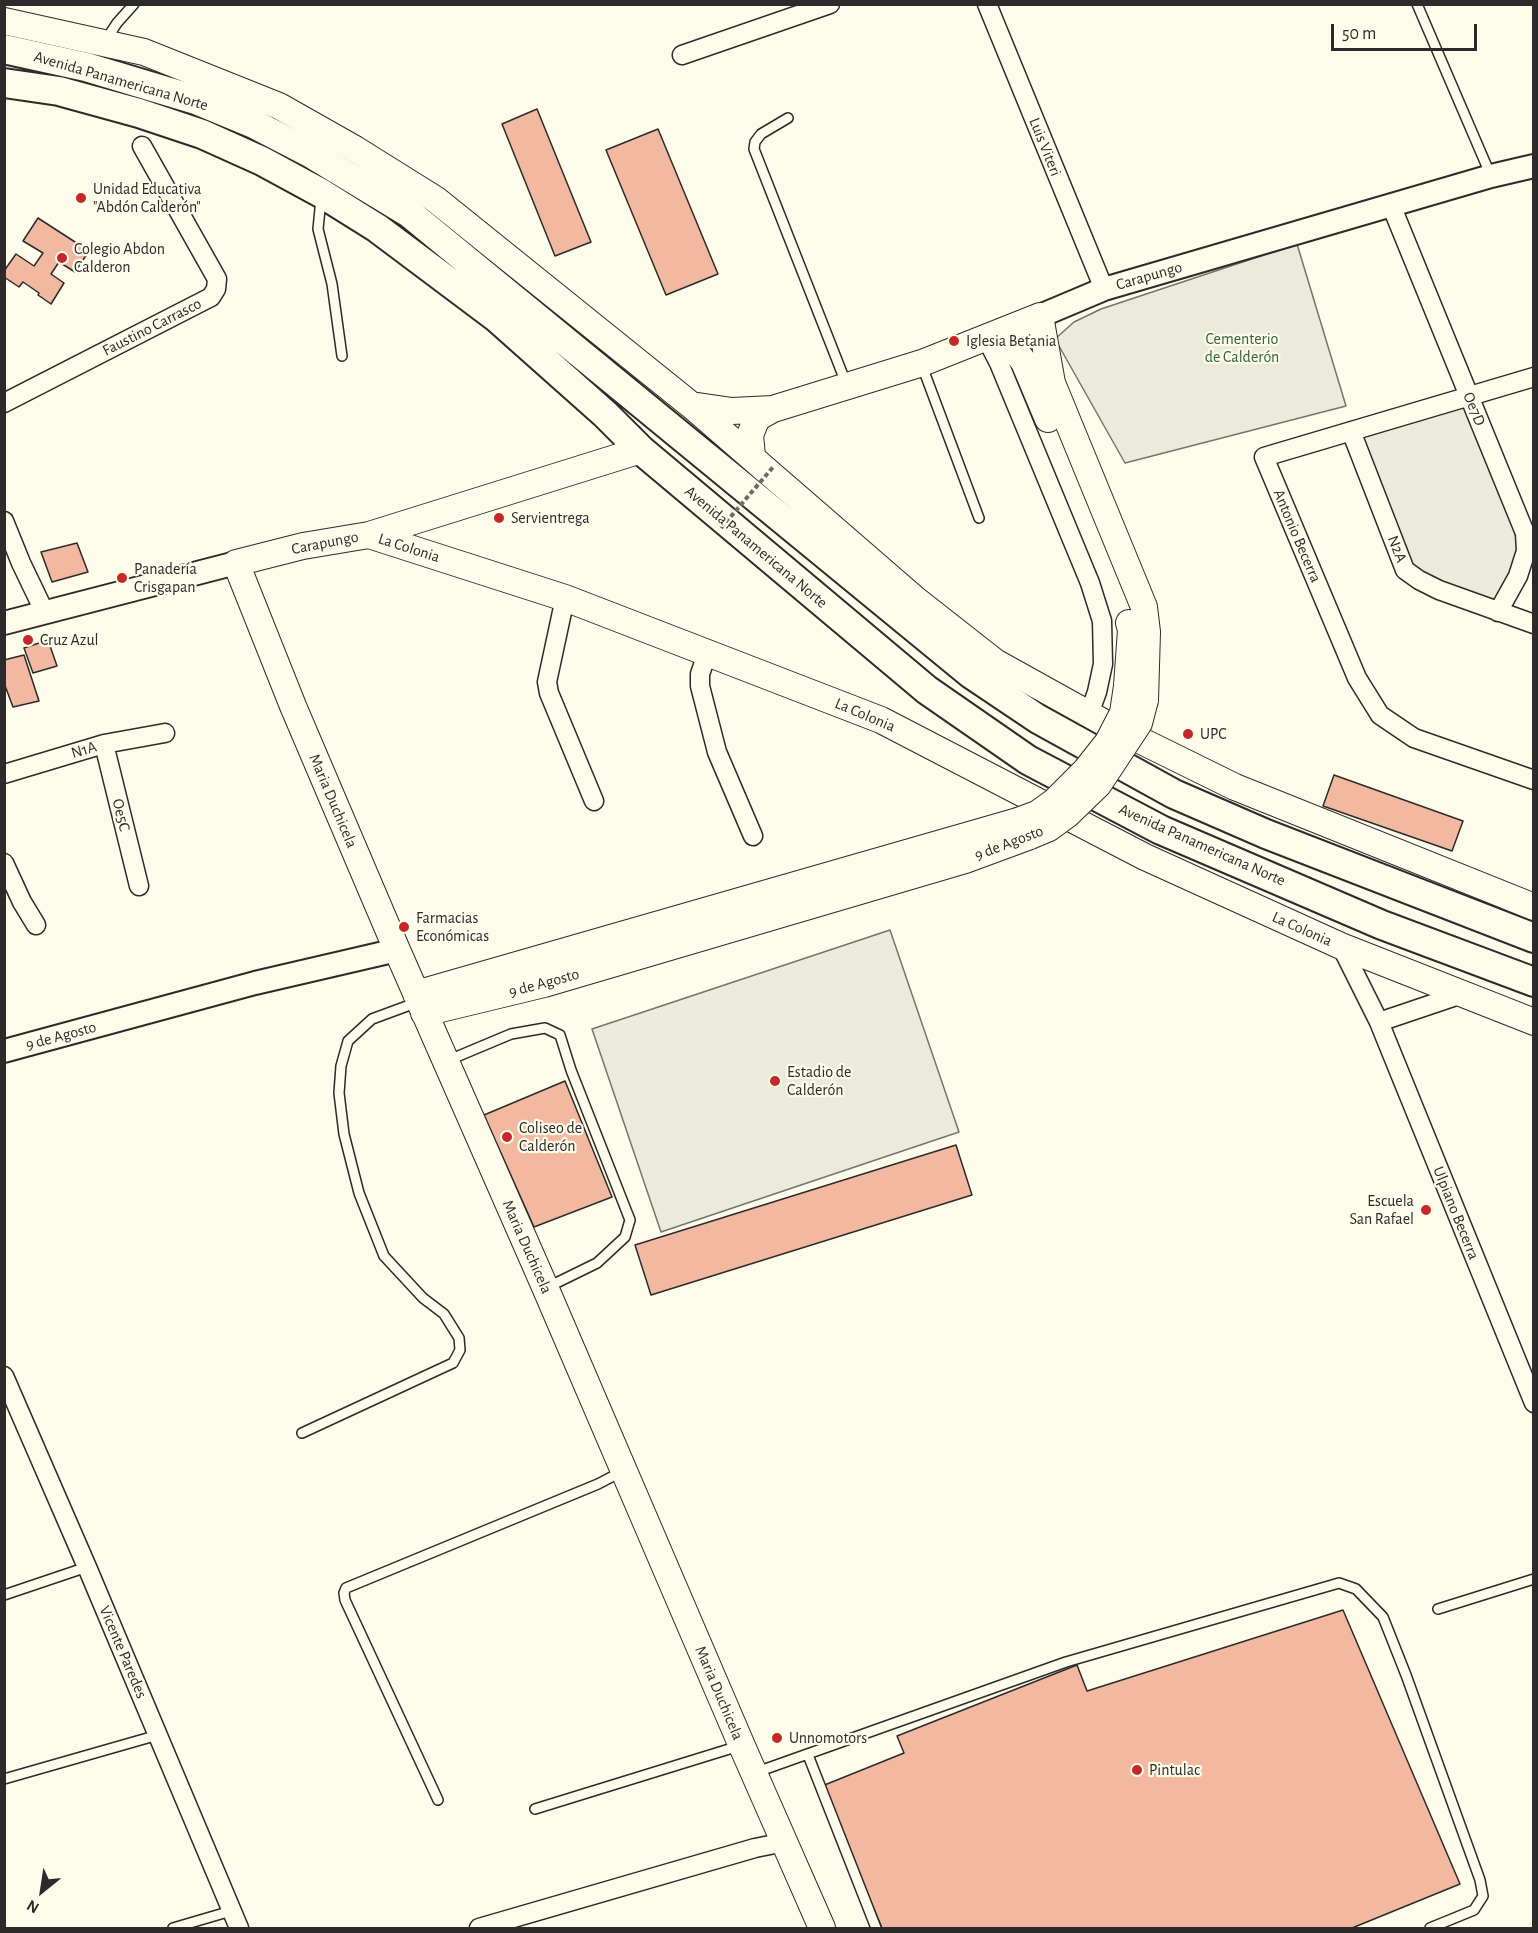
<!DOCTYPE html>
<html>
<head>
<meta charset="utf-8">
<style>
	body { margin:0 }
	#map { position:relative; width:1538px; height:1933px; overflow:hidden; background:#fdfbea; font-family:"Alegreya Sans",sans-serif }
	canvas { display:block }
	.frame { position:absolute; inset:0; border:6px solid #2b2b2b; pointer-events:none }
	.north { position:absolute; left:12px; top:1861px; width:60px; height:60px; -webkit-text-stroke:4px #fdfbea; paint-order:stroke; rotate:210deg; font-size:16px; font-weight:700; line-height:24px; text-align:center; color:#2b2b2b }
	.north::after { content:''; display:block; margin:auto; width:21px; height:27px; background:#2b2b2b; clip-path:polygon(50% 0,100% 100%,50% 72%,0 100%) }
	.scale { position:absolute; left:1331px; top:24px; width:146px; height:27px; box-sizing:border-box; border:3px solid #2b2b2b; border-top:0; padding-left:8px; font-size:18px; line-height:21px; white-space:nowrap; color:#2b2b2b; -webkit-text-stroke:4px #fdfbea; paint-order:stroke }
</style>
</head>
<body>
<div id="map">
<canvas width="1538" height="1933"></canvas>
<div class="frame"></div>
<div class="north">N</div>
<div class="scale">50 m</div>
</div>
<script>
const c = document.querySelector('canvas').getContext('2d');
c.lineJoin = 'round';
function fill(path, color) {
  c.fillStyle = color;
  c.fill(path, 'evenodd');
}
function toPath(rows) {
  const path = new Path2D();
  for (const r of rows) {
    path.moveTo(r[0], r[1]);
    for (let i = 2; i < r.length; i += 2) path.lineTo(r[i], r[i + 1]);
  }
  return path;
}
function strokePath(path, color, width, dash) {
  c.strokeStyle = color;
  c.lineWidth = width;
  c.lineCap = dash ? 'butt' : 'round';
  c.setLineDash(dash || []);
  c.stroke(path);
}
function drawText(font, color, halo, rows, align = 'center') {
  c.font = font + ' "Alegreya Sans",sans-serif';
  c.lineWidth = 4.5;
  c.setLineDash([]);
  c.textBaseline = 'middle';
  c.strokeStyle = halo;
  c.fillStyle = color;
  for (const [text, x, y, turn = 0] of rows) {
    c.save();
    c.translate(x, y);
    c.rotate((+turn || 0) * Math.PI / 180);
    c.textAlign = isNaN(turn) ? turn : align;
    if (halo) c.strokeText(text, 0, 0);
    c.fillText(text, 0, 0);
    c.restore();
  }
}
const green = toPath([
	[1297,244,1346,406,1125,463,1055,339,1074,322,1101,309,1297,244],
	[1466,403,1513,521,1518,550,1511,578,1493,604,1422,574,1408,562,1361,436,1466,403],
	[890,930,959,1132,661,1232,592,1029,890,930]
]);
const building = toPath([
	[537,109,591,242,555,256,502,124,537,109],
	[658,129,718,274,666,295,606,150,658,129],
	[38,218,89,251,75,272,59,262,51,274,64,283,51,304,38,295,39,293,23,282,19,287,4,277,4,271,16,254,34,266,43,253,23,241,38,218],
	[77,543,88,572,52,582,41,552,77,543],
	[48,640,57,666,33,673,24,648,48,640],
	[24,655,39,701,13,707,4,683,4,660,24,655],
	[1334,775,1463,821,1452,851,1323,806,1334,775],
	[565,1081,612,1197,534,1227,484,1115,565,1081],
	[956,1145,972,1195,651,1295,635,1245,956,1145],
	[1343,1610,1460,1884,1352,1928,882,1928,822,1786,904,1753,897,1736,1077,1665,1087,1691,1343,1610]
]);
const service = toPath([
	[1417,4,1491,176],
	[106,40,117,23,134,4],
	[788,118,761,134,755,142,754,149,846,383],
	[321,199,318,229,332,284,342,356],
	[922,366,979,518],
	[449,1060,511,1034,545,1028,560,1035,571,1070,630,1220,625,1237,597,1263,548,1287],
	[302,1433,453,1363,460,1350,459,1338,444,1314,423,1298,384,1256,359,1193,344,1134,339,1093,341,1066,348,1041,372,1019,418,1002],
	[4,1595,87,1567],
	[1438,1609,1534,1579],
	[808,1755,876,1928],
	[757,1772,1066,1662,1339,1583,1356,1589,1383,1617,1406,1675,1480,1880,1483,1896,1474,1910,1430,1928],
	[4,1779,158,1735],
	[438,1800,345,1600,344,1593,346,1588,598,1484,623,1471],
	[535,1809,739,1746],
	[173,1928,231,1911]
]);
const minor = toPath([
	[987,4,1104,289],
	[682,55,830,4],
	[1391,205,1525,533,1526,551,1518,576,1498,612],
	[986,338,999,363,1090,583,1102,621,1103,664,1097,692,1089,714],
	[1534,377,1264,457,1357,678,1380,715,1414,738,1534,780],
	[4,403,211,297,216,289,217,279,142,146],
	[1351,431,1405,570,1419,580,1439,590,1534,624],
	[4,521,21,563,45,613],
	[565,598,547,682,549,693,594,801],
	[707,654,700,674,700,686,717,752,753,836],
	[104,744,139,886],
	[4,774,104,744,165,733],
	[4,863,22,902,36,925],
	[1341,946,1379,1022,1534,1403],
	[1379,1022,1459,995],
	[4,1376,87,1567,239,1928],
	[479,1928,755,1848,785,1842]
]);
const tertiary = toPath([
	[1040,316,1104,289,1491,176,1534,166],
	[4,623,236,563],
	[4,1051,255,983,397,950]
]);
const secondary = toPath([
	[4,21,144,52,279,106,355,149,435,199,691,405,916,600,995,662,1103,722,1235,787,1534,907],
	[992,336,1010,344,1024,362,1048,419],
	[691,405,732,411,773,409],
	[641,450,369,535,303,546,236,563,293,706,397,950,545,1287,742,1746,822,1928],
	[752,456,750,435,757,418,773,409,922,363,1040,316,1052,383,1144,607,1147,632,1145,700],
	[369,535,565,598,881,720,1145,857,1341,946,1534,1022],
	[1127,686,1131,630,1129,623],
	[416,994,1018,821],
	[424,1013,544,984,965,860,1030,836]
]);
const trunk = toPath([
	[4,49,86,67,196,100,254,124,310,153,409,213,971,674,1038,719,1174,794,1266,834,1534,938],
	[4,83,59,91,139,113,202,134,262,161,321,193,377,228,497,318,605,414,641,450,927,690,1028,760,1161,830,1382,925,1534,982]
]);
const pathBridge = toPath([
	[721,528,774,466]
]);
const secondaryBridge = toPath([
	[1018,821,1037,814,1055,801,1085,771,1108,742,1123,713,1127,686],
	[1030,836,1049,828,1068,814,1098,785,1139,723,1145,700]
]);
const markers = [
	[81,198,6,"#c62828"],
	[62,258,6,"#c62828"],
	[954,341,6,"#c62828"],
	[499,518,6,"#c62828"],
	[122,578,6,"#c62828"],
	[28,640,6,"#c62828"],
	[1188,734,6,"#c62828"],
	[404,927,6,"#c62828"],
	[775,1081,6,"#c62828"],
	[507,1137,6,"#c62828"],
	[1426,1210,6,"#c62828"],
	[777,1738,6,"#c62828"],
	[1137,1770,6,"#c62828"]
];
const streetNames = [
	["Avenida Panamericana Norte",121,81,16],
	["Luis Viteri",1045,147,68],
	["Carapungo",1149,276,-16],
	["Faustino Carrasco",152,327,-27],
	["Oe7D",1474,409,68],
	["Antonio Becerra",1297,536,67],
	["Carapungo",325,543,-11],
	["Avenida Panamericana Norte",756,547,40],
	["La Colonia",409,548,18],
	["N2A",1397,549,69],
	["La Colonia",865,715,23],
	["N1A",84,750,-17],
	["Maria Duchicela",333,801,67],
	["Oe5C",121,815,76],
	["9 de Agosto",1009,843,-21],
	["Avenida Panamericana Norte",1202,845,24],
	["La Colonia",1302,929,24],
	["9 de Agosto",544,983,-15],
	["9 de Agosto",61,1036,-15],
	["Ulpiano Becerra",1456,1213,68],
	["Maria Duchicela",527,1247,66],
	["Vicente Paredes",123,1652,67],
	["Maria Duchicela",719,1693,67]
];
const poiNames = [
	["Unidad Educativa",93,189],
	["\"Abdón Calderón\"",93,207],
	["Colegio Abdon",74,249],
	["Calderon",74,267],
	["Iglesia Betania",966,341],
	["Servientrega",511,518],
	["Panadería",134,569],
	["Crisgapan",134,587],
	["Cruz Azul",40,640],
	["UPC",1200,734],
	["Farmacias",416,918],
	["Económicas",416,936],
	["Estadio de",787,1072],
	["Calderón",787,1090],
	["Coliseo de",519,1128],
	["Calderón",519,1146],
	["Escuela",1414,1201,"right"],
	["San Rafael",1414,1219,"right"],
	["Unnomotors",789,1738],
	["Pintulac",1149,1770]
];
const parkNames = [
	["Cementerio",1242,339],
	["de Calderón",1242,357]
];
fill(green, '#ecebdb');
strokePath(green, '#74746e', 1.5);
fill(building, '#f2b8a0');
strokePath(building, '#2b2b2b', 1.5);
strokePath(service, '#2b2b2b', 12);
strokePath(minor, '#2b2b2b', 21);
strokePath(tertiary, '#2b2b2b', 26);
strokePath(secondary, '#2b2b2b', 28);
strokePath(trunk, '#2b2b2b', 32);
strokePath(service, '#fdfbea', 9);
strokePath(minor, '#fdfbea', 18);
strokePath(tertiary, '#fdfbea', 22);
strokePath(secondary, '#fdfbea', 26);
strokePath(trunk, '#fdfbea', 28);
strokePath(secondaryBridge, '#2b2b2b', 28, []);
strokePath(pathBridge, '#6a6964', 4, [4.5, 3]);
strokePath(secondaryBridge, '#fdfbea', 26);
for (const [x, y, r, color] of markers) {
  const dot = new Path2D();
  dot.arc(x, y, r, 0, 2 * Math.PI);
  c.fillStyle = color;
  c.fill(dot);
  strokePath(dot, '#fdfbea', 2);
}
drawText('16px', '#2b2b2b', '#fdfbea', streetNames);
drawText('16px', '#2b2b2b', '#fdfbea', poiNames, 'left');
drawText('16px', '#34623c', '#fdfbea', parkNames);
</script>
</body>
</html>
